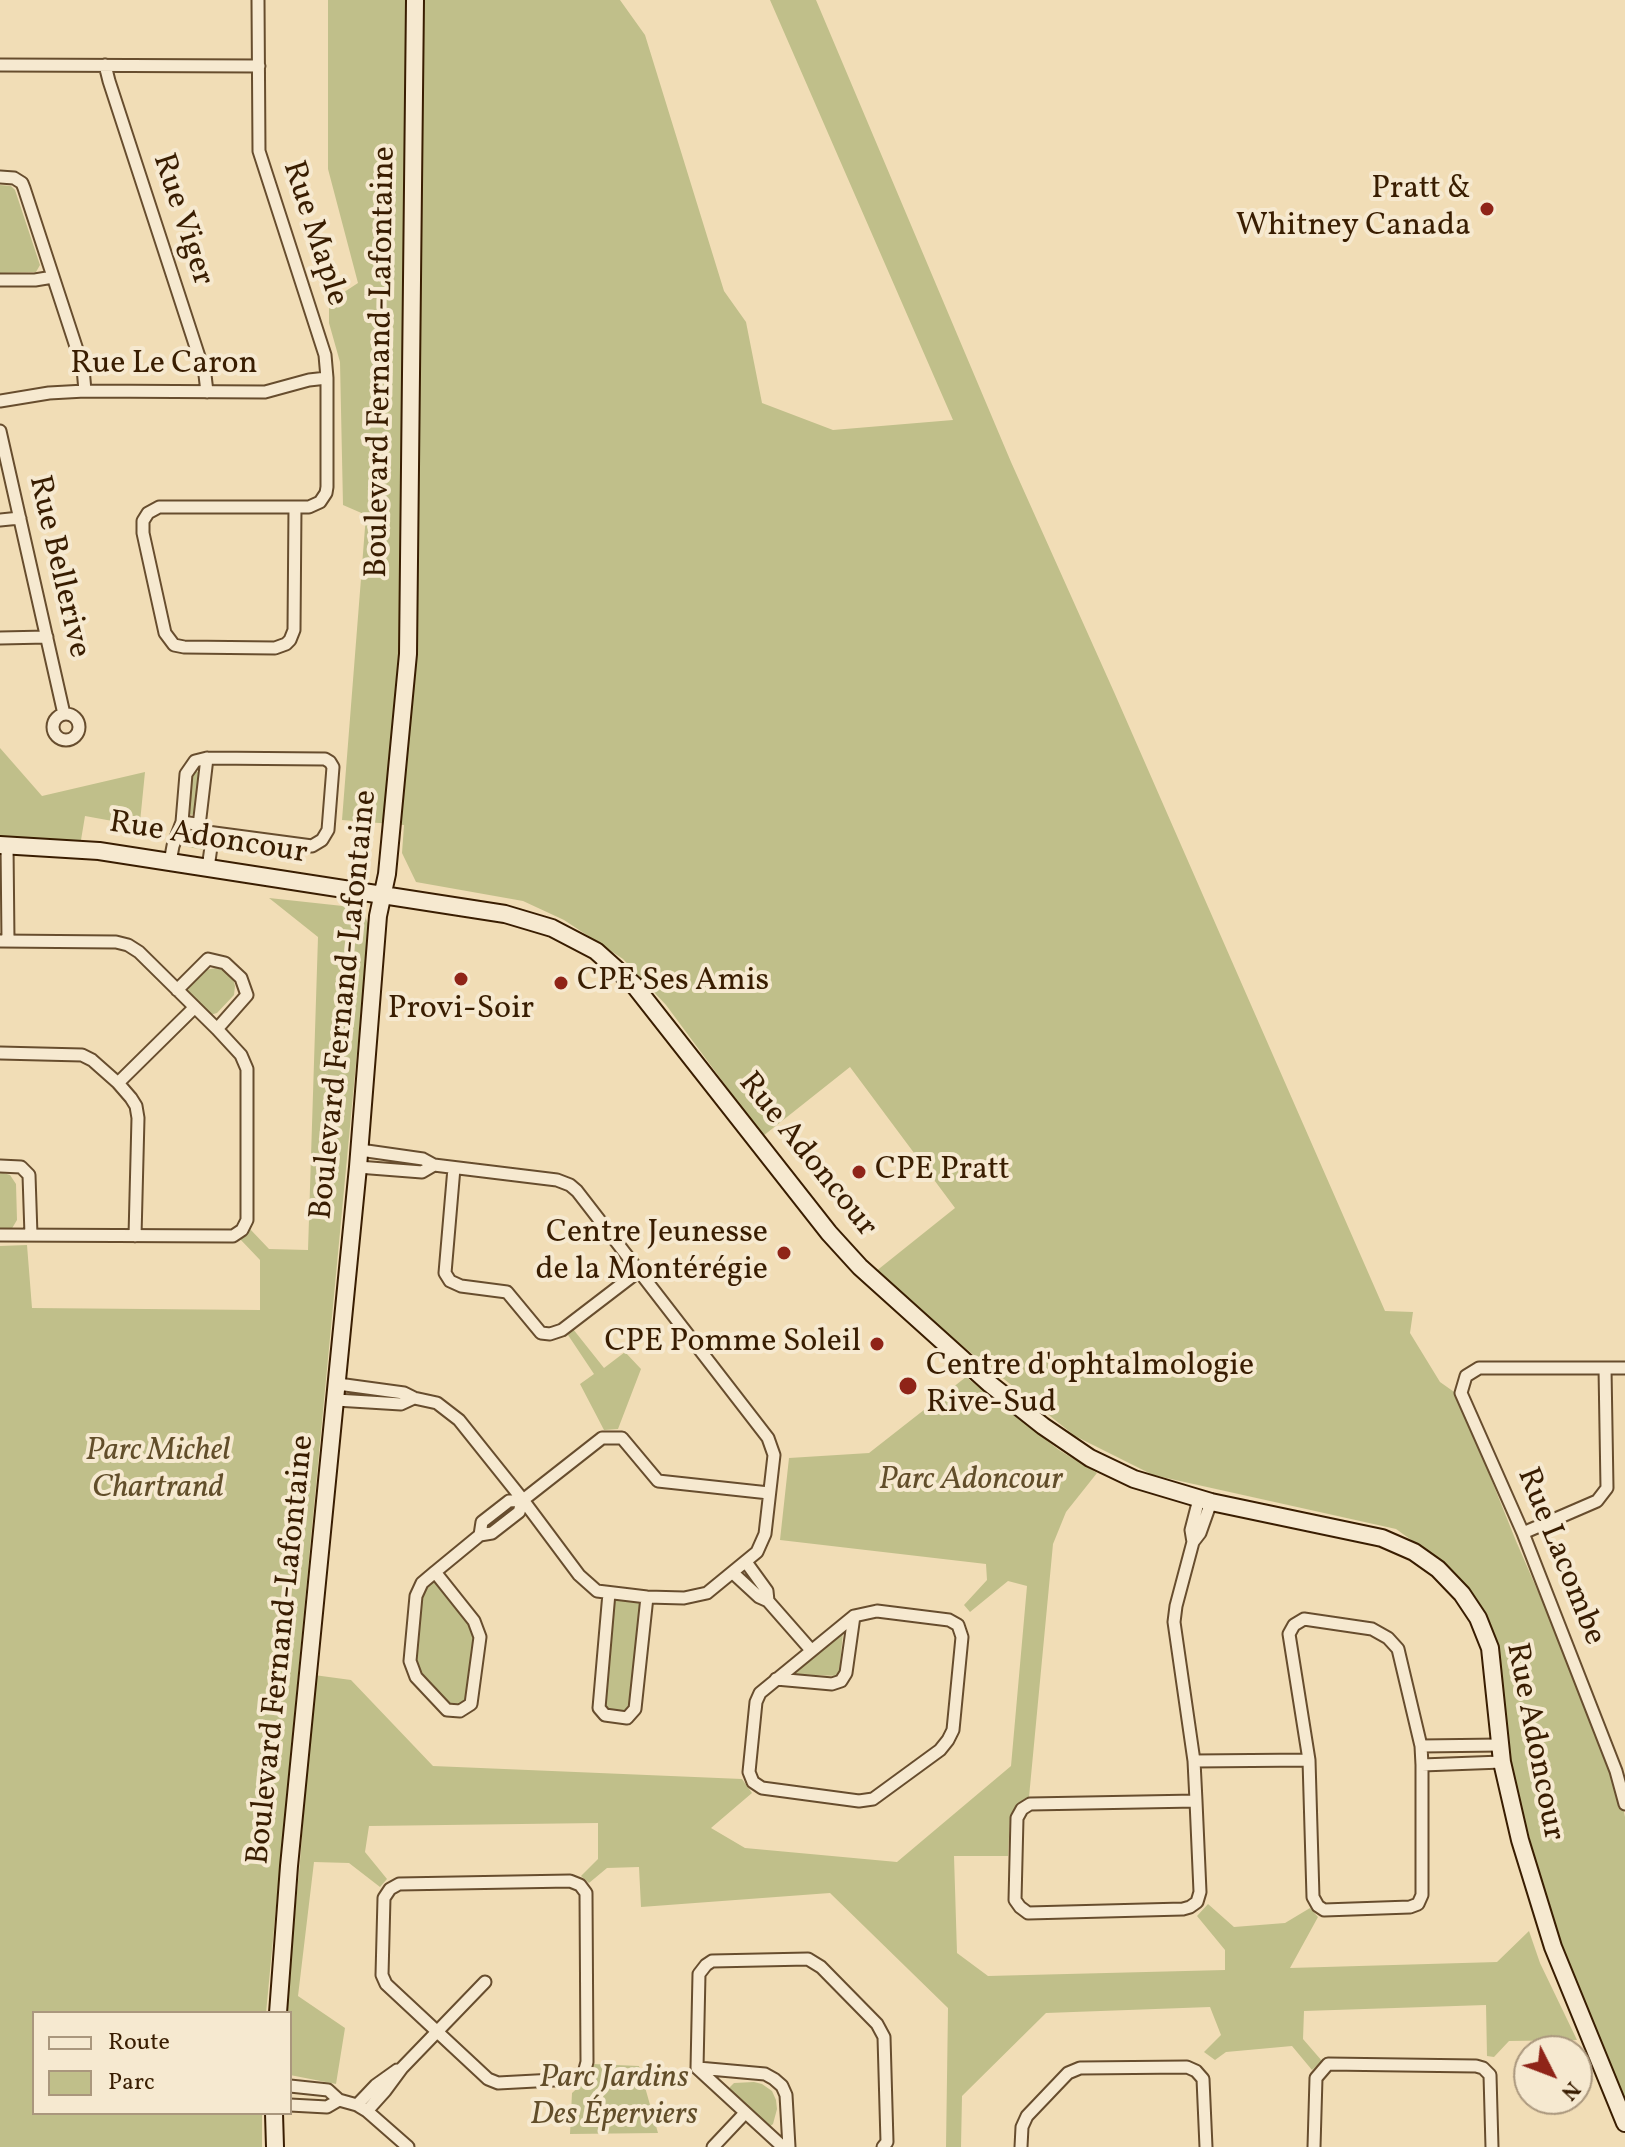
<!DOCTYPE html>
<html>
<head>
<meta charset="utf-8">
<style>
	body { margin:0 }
	#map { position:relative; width:1625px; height:2147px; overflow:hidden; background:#f1ddb6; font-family:Vollkorn,serif }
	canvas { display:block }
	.legend { position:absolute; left:32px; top:2011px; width:260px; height:104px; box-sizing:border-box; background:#f6e9d0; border:2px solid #aa977d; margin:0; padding:10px 14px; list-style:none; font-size:24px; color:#391d01 }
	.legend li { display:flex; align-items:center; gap:16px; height:40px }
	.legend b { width:40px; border:2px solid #aa977d }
	.north { position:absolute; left:1513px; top:2035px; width:80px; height:80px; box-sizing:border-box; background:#f6e9d0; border:2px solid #aa977d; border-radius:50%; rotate:132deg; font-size:22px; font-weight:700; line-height:32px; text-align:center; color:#391d01 }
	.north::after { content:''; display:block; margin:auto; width:28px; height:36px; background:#8f2418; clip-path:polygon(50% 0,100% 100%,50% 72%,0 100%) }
</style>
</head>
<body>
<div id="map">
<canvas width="1625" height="2147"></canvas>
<ul class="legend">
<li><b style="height:10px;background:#f6e9d0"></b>Route</li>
<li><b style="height:22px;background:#c0bf8a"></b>Parc</li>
</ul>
<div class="north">N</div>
</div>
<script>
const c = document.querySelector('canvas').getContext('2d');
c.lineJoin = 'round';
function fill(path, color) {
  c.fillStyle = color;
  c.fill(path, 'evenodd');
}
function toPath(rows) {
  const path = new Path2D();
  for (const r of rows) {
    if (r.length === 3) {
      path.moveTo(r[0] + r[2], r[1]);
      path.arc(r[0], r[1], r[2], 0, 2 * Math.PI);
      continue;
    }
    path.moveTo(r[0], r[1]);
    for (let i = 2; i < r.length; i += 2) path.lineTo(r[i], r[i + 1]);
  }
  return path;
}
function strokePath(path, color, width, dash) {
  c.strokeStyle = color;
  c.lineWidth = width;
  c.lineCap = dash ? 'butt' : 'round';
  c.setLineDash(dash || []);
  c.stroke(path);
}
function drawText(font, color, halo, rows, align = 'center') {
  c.font = font + ' Vollkorn,serif';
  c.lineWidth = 8;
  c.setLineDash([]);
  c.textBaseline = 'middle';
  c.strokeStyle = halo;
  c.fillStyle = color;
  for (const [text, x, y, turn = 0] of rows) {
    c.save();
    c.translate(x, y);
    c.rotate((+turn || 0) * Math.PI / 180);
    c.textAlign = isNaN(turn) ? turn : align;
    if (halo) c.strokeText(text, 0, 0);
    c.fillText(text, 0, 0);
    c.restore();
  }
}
const green = toPath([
	[328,0,620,0,645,35,724,291,746,322,762,403,833,430,953,420,770,0,816,0,1011,462,1114,692,1385,1311,1413,1312,1410,1333,1440,1382,1457,1394,1516,1541,1616,1771,1625,1817,1625,2108,1559,1941,1539,1875,1512,1770,1492,1642,1454,1575,1428,1552,1396,1529,1153,1475,1075,1436,904,1299,875,1272,955,1208,850,1067,763,1136,666,1005,623,959,564,920,523,901,416,882,402,853,404,825,342,820,366,515,343,505,340,362,329,323,329,302,358,283,328,169],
	[0,185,11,186,15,190,40,265,36,272,0,273],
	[0,748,42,796,145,772,139,832,118,822,85,816,81,840,0,841],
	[194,771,198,772,199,777,195,814,191,815,188,813,190,775],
	[192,831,192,833,198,833,203,838,205,844,204,850,178,845,183,835],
	[269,898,352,907,364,914,369,926,266,2013,34,2013,34,2113,262,2113,262,2147,0,2147,0,1246,27,1245,32,1308,260,1310,260,1260,240,1239,250,1229,269,1249,308,1250,318,937],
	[216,968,223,970,233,979,235,986,234,995,217,1013,210,1015,191,1000,188,990,193,982,205,970],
	[0,1172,10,1175,16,1184,17,1220,11,1230,0,1232],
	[573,1329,604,1368,625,1352,641,1369,618,1429,604,1430,580,1384,594,1374,568,1335],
	[966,1377,1059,1450,1097,1473,1066,1512,1053,1544,1029,1797,1010,1817,1008,1856,954,1856,957,1953,988,1976,1225,1970,1225,1950,1197,1916,1208,1904,1234,1927,1285,1923,1310,1908,1318,1917,1290,1968,1497,1962,1529,1931,1540,1963,1577,2040,1509,2041,1494,2057,1487,2056,1486,2005,1304,2011,1303,2039,1322,2061,1312,2070,1292,2046,1226,2052,1215,2060,1204,2052,1221,2035,1210,2007,1046,2013,962,2096,961,2147,946,2147,948,2008,830,1893,641,1907,639,1867,607,1868,589,1883,581,1876,598,1859,598,1823,369,1826,365,1852,387,1879,380,1887,349,1863,314,1862,298,1996,345,2028,336,2084,290,2075,290,2013,286,2013,287,1997,300,1861,314,1675,351,1680,433,1766,742,1779,752,1793,711,1828,745,1848,897,1862,1011,1766,1027,1586,1008,1581,970,1612,964,1605,987,1580,986,1564,780,1540,789,1458,869,1453],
	[435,1572,480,1637,471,1704,447,1710,410,1661,416,1596],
	[609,1593,647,1597,635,1709,627,1718,599,1708],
	[843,1632,839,1676,791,1674],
	[593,2064,639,2066,658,2133,570,2134,572,2093,583,2083],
	[754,2082,762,2084,772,2091,776,2100,777,2109,773,2124,768,2128,728,2094,730,2087,734,2083]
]);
const street = toPath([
	[258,0,259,151,325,355,327,378,327,487,326,493,320,502,309,507,159,507,148,513,143,521,143,533,165,633,174,645,184,647,275,648,286,644,290,640,294,630,295,507],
	[0,65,259,66],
	[105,65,109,81,205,375,207,392],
	[0,177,14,178,22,183,24,188,83,368,85,391],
	[0,280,35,280,53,277],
	[0,401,49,393,85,391,265,392,309,380,327,378],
	[0,431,64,714],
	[0,520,20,518],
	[0,638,47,637],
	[66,727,13],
	[199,826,207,758],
	[7,845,8,941],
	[170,862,173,846,182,822,186,774,195,761,207,758,325,759,330,762,333,767,328,830,322,840,312,846,207,832,196,824,182,822],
	[208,868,213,833],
	[0,941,116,942,128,945,139,952,217,1029,241,1055,247,1069,247,1220,242,1230,233,1236,0,1235],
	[177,990,208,959,225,963,241,978,247,995,217,1029],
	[0,1053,82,1055,92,1060,118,1083,131,1098,136,1106,138,1118,135,1236],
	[118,1083,194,1008],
	[0,1166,21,1167,29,1175,31,1235],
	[358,1167,422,1172,434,1165],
	[454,1168,445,1273,450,1281,461,1286,507,1292,541,1333,550,1334,562,1330,639,1271],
	[1625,1368,1479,1368,1466,1376,1461,1393,1523,1533,1616,1771,1625,1804],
	[338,1384,404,1393,414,1398,437,1403,459,1420,523,1500,579,1575,597,1591,647,1597,684,1598,707,1593,757,1552,765,1534,774,1455,768,1438,577,1191,570,1185,557,1180,434,1165,423,1159,360,1150],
	[336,1400,401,1404,414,1398],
	[1523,1533,1597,1501,1607,1488,1605,1368],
	[480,1535,482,1522,509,1501,523,1500,602,1438,622,1438,658,1481,769,1493],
	[1193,1542,1191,1530,1199,1499],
	[435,1572,474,1621,480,1637,471,1704,460,1711,447,1710,416,1677,410,1661,416,1596,422,1583,435,1572],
	[435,1572,480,1535,492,1533,519,1512,523,1500],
	[733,1573,759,1597,768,1601,767,1591,746,1562],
	[609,1593,599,1708,605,1715,627,1718,635,1709,647,1597],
	[768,1601,811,1650],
	[877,1611,949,1620,958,1625,962,1637,953,1730,948,1740,940,1750,873,1799,859,1801,762,1788,753,1782,749,1772,756,1702,760,1693,854,1616,877,1611],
	[1304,1619,1372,1629,1388,1638,1398,1649,1421,1746,1422,1765,1422,1895,1418,1904,1410,1907,1324,1910,1318,1906,1313,1897,1309,1760,1289,1634,1294,1625,1304,1619],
	[776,1679,832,1684,841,1681,846,1673,854,1616],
	[1421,1746,1500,1745],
	[1194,1761,1309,1760],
	[1422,1765,1502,1762],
	[1196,1801,1030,1804,1022,1809,1017,1818,1015,1900,1020,1907,1028,1913,1183,1909,1190,1907,1197,1902,1200,1892,1196,1801,1194,1761,1174,1622,1176,1606,1193,1542,1200,1533,1211,1502],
	[570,1881,580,1885,586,1893,587,2062,584,2073,573,2079,498,2083,488,2079,386,1984,382,1975,384,1898,390,1889,399,1884,570,1881],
	[698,2068,765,2074,774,2079,782,2086,786,2095,789,2147],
	[290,2086,328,2090,339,2100,357,2105,367,2111,408,2147],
	[290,2105,327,2107,339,2100],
	[357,2105,376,2085,397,2070],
	[367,2111,385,2091,402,2068,485,1982],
	[713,2147,745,2113],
	[783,2147,697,2068,699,1974,706,1965,712,1961,808,1959,821,1967,877,2024,884,2037,887,2142,883,2147],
	[1021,2147,1022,2127,1027,2116,1068,2073,1080,2068,1187,2067,1196,2071,1203,2079,1206,2147],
	[1314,2147,1316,2078,1328,2064,1476,2066,1483,2068,1490,2075,1492,2147]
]);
const secondary = toPath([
	[0,845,99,851,505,914,552,928,596,951,634,985,829,1233,860,1267,990,1384,1043,1426,1090,1458,1134,1479,1211,1502,1382,1538,1414,1552,1438,1569,1462,1594,1478,1618,1490,1648,1502,1762,1520,1840,1553,1947,1625,2123],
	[278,2013,289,1866,358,1167,378,916,387,874,408,654,415,0],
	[274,2113,275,2147]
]);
const markers = [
	[1487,209,8,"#8f2418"],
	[461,979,8,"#8f2418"],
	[561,983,8,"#8f2418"],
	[859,1172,8,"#8f2418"],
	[784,1253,8,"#8f2418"],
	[877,1344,8,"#8f2418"],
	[908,1386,10,"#8f2418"]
];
const poiNames = [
	["Pratt &",1471,191],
	["Whitney Canada",1471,228],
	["CPE Ses Amis",577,983,"left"],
	["Provi-Soir",461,1011,"center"],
	["CPE Pratt",875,1172,"left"],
	["Centre Jeunesse",768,1235],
	["de la Montérégie",768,1272],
	["CPE Pomme Soleil",861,1344],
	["Centre d'ophtalmologie",926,1368,"left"],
	["Rive-Sud",926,1405,"left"]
];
const streetNames = [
	["Rue Viger",181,220,72],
	["Rue Maple",313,234,72],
	["Boulevard Fernand-Lafontaine",383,362,-89],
	["Rue Le Caron",164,366],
	["Rue Bellerive",57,567,77],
	["Rue Adoncour",208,840,9],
	["Boulevard Fernand-Lafontaine",346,1005,-84],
	["Rue Adoncour",806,1156,51],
	["Rue Lacombe",1559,1557,68],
	["Boulevard Fernand-Lafontaine",283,1650,-84],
	["Rue Adoncour",1533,1742,79]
];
const parkNames = [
	["Parc Michel",158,1453],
	["Chartrand",158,1490],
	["Parc Adoncour",971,1482],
	["Parc Jardins",614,2080],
	["Des Éperviers",614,2117]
];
fill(green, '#c0bf8a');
strokePath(street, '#674d2e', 15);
strokePath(secondary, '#391d01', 20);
strokePath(street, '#f6e9d0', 11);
strokePath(secondary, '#f6e9d0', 16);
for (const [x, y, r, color] of markers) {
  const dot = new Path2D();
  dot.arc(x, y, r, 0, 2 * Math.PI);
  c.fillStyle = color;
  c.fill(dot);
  strokePath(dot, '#f6e9d0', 3);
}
drawText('32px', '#391d01', '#f6e9d0', poiNames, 'right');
drawText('32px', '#391d01', '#f6e9d0', streetNames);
drawText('italic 32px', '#624e2a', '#f6e9d0', parkNames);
</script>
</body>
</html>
